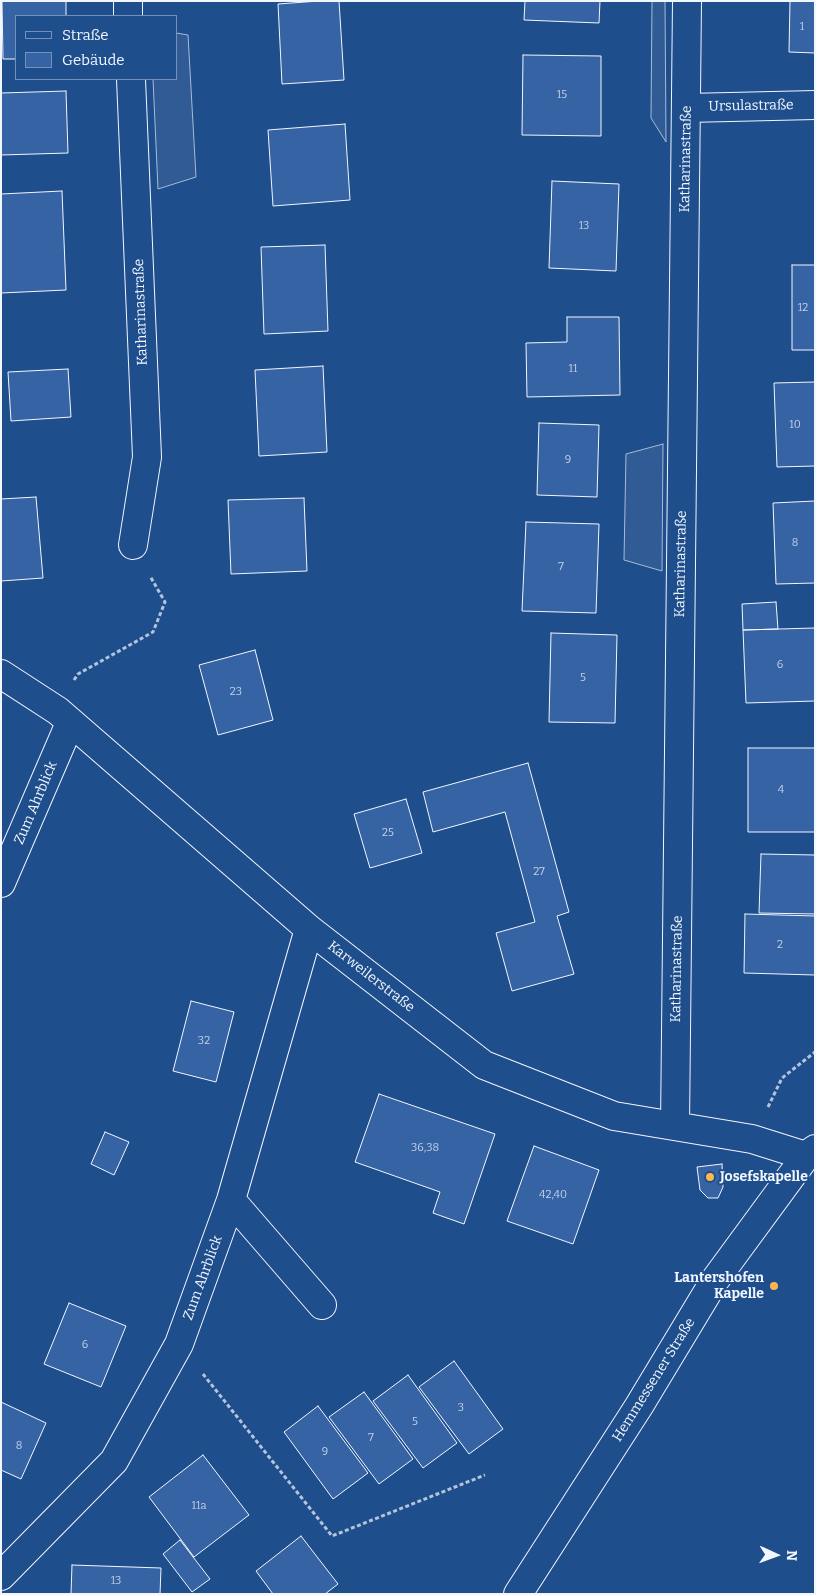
<!DOCTYPE html>
<html>
<head>
<meta charset="utf-8">
<style>
	body { margin:0 }
	#map { position:relative; width:816px; height:1595px; overflow:hidden; background:#1f4e8c; font-family:Bitter,serif }
	canvas { display:block }
	.frame { position:absolute; inset:0; border:2px solid #f2f6ff; pointer-events:none }
	.legend { position:absolute; left:15px; top:15px; width:162px; height:65px; box-sizing:border-box; background:#1f4e8c; border:1px solid #7391ba; margin:0; padding:6px 9px; list-style:none; font-size:15px; color:#f2f6ff }
	.legend li { display:flex; align-items:center; gap:10px; height:25px }
	.legend b { width:25px; border:1px solid #7391ba }
	.north { position:absolute; left:751px; top:1530px; width:50px; height:50px; -webkit-text-stroke:4px #1f4e8c; paint-order:stroke; rotate:92deg; font-size:14px; font-weight:700; line-height:20px; text-align:center; color:#f2f6ff }
	.north::after { content:''; display:block; margin:auto; width:18px; height:22px; background:#f2f6ff; clip-path:polygon(50% 0,100% 100%,50% 72%,0 100%) }
</style>
</head>
<body>
<div id="map">
<canvas width="816" height="1595"></canvas>
<div class="frame"></div>
<ul class="legend">
<li><b style="height:6px;background:#1f4e8c"></b>Straße</li>
<li><b style="height:14px;background:#3563a3"></b>Gebäude</li>
</ul>
<div class="north">N</div>
</div>
<script>
const c = document.querySelector('canvas').getContext('2d');
c.lineJoin = 'round';
function fill(path, color) {
  c.fillStyle = color;
  c.fill(path, 'evenodd');
}
function toPath(rows) {
  const path = new Path2D();
  for (const r of rows) {
    path.moveTo(r[0], r[1]);
    for (let i = 2; i < r.length; i += 2) path.lineTo(r[i], r[i + 1]);
  }
  return path;
}
function strokePath(path, color, width, dash) {
  c.strokeStyle = color;
  c.lineWidth = width;
  c.lineCap = dash ? 'butt' : 'round';
  c.setLineDash(dash || []);
  c.stroke(path);
}
function drawText(font, color, halo, rows, align = 'center') {
  c.font = font + ' Bitter,serif';
  c.lineWidth = 4;
  c.setLineDash([]);
  c.textBaseline = 'middle';
  c.strokeStyle = halo;
  c.fillStyle = color;
  for (const [text, x, y, turn = 0] of rows) {
    c.save();
    c.translate(x, y);
    c.rotate((+turn || 0) * Math.PI / 180);
    c.textAlign = isNaN(turn) ? turn : align;
    if (halo) c.strokeText(text, 0, 0);
    c.fillText(text, 0, 0);
    c.restore();
  }
}
const parking = toPath([
	[652,1,665,1,666,142,651,118,652,1],
	[176,33,188,35,196,177,158,189,153,79,176,79,176,33],
	[663,444,662,571,624,560,626,454,663,444]
]);
const building = toPath([
	[2,1,66,1,66,16,16,16,16,59,3,59,2,1],
	[319,1,339,1,344,80,282,84,278,4,319,1],
	[525,1,600,1,599,23,524,20,525,1],
	[790,1,815,1,815,53,789,52,790,1],
	[523,55,601,56,601,136,522,135,523,55],
	[66,91,68,153,1,155,1,93,66,91],
	[345,124,350,200,273,206,268,130,345,124],
	[552,181,619,184,616,271,549,268,552,181],
	[62,191,66,290,1,293,1,194,62,191],
	[325,245,328,331,264,334,261,247,325,245],
	[792,265,815,265,815,350,792,350,792,265],
	[567,317,619,317,620,395,527,397,526,343,567,342,567,317],
	[323,366,327,452,259,456,255,370,323,366],
	[68,369,71,417,11,421,8,372,68,369],
	[815,382,815,466,777,467,774,383,815,382],
	[539,423,599,425,597,497,537,495,539,423],
	[36,497,43,578,1,581,1,499,36,497],
	[304,498,307,571,231,574,228,500,304,498],
	[815,501,815,583,776,584,773,503,815,501],
	[526,522,599,524,596,613,522,611,526,522],
	[776,602,778,629,743,630,742,604,776,602],
	[815,628,815,701,746,703,743,630,815,628],
	[551,633,617,635,615,723,549,722,551,633],
	[255,650,273,720,218,735,199,665,255,650],
	[748,748,815,748,815,832,748,832,748,748],
	[528,763,569,912,557,916,574,974,512,991,496,933,535,922,505,812,433,832,423,792,528,763],
	[406,799,422,853,370,868,354,814,406,799],
	[761,854,815,855,815,914,759,913,761,854],
	[745,914,815,916,815,975,744,973,745,914],
	[191,1001,234,1012,216,1082,173,1071,191,1001],
	[379,1094,495,1134,464,1224,433,1213,440,1192,355,1162,379,1094],
	[105,1132,129,1142,114,1175,91,1164,105,1132],
	[534,1146,599,1170,573,1244,507,1221,534,1146],
	[722,1164,723,1187,718,1198,708,1198,700,1190,697,1167,722,1164],
	[69,1303,126,1326,101,1387,44,1364,69,1303],
	[454,1361,503,1429,469,1454,419,1387,454,1361],
	[408,1375,457,1443,423,1468,373,1401,408,1375],
	[364,1392,413,1459,379,1484,329,1417,364,1392],
	[1,1402,46,1423,21,1479,1,1470,1,1402],
	[318,1406,368,1473,333,1499,284,1432,318,1406],
	[203,1455,249,1515,194,1557,149,1497,203,1455],
	[301,1536,338,1584,325,1594,273,1594,256,1571,301,1536],
	[180,1540,210,1579,192,1592,163,1554,180,1540],
	[72,1565,161,1568,160,1594,71,1594,72,1565]
]);
const path = toPath([
	[74,680,78,674,153,632,165,602,150,576],
	[768,1107,782,1078,815,1052],
	[203,1374,332,1536,485,1475]
]);
const minor = toPath([
	[128,1,128,16],
	[131,79,147,457,133,545],
	[687,108,815,105],
	[1,674,58,711,309,929,484,1065,614,1116,752,1139,806,1156],
	[1,883,70,723],
	[675,1126,687,1],
	[231,1200,322,1305],
	[1,1576,114,1461,179,1344,231,1200,309,929]
]);
const major = toPath([
	[518,1594,639,1406,715,1280,806,1156,815,1149]
]);
const markers = [
	[710,1177,5,"#ffb74d"],
	[774,1286,5,"#ffb74d"]
];
const numberNames = [
	["1",802,27],
	["15",562,95],
	["13",584,226],
	["12",803,308],
	["11",573,369],
	["10",795,425],
	["9",568,460],
	["8",795,543],
	["7",561,567],
	["6",780,665],
	["5",583,678],
	["23",236,692],
	["4",781,790],
	["25",388,833],
	["27",539,872],
	["2",780,945],
	["32",204,1041],
	["36,38",425,1148],
	["42,40",553,1195],
	["6",85,1345],
	["3",461,1408],
	["5",415,1422],
	["7",371,1438],
	["8",19,1446],
	["9",325,1452],
	["11a",199,1506],
	["13",116,1581]
];
const streetNames = [
	["Ursulastraße",751,106,-1],
	["Katharinastraße",686,159,-89],
	["Katharinastraße",141,312,-92],
	["Katharinastraße",681,564,-89],
	["Zum Ahrblick",36,803,-67],
	["Katharinastraße",677,969,-89],
	["Karweilerstraße",371,977,38],
	["Zum Ahrblick",203,1278,-70],
	["Hemmessener Straße",654,1380,-58]
];
const poiNames = [
	["Josefskapelle",720,1177],
	["Lantershofen",764,1278,"right"],
	["Kapelle",764,1294,"right"]
];
fill(parking, '#305b95');
strokePath(parking, '#a8bbd7', 1);
fill(building, '#3563a3');
strokePath(building, '#f2f6ff', 1);
strokePath(minor, '#f2f6ff', 30);
strokePath(major, '#f2f6ff', 30);
strokePath(path, '#b3c4dc', 3, [4, 2.5]);
strokePath(minor, '#1f4e8c', 28);
strokePath(major, '#1f4e8c', 28);
for (const [x, y, r, color] of markers) {
  const dot = new Path2D();
  dot.arc(x, y, r, 0, 2 * Math.PI);
  c.fillStyle = color;
  c.fill(dot);
  strokePath(dot, '#1f4e8c', 2);
}
drawText('11px', '#c3d1e8', null, numberNames);
drawText('14px', '#f2f6ff', '#1f4e8c', streetNames);
drawText('bold 14px', '#f2f6ff', '#1f4e8c', poiNames, 'left');
</script>
</body>
</html>
